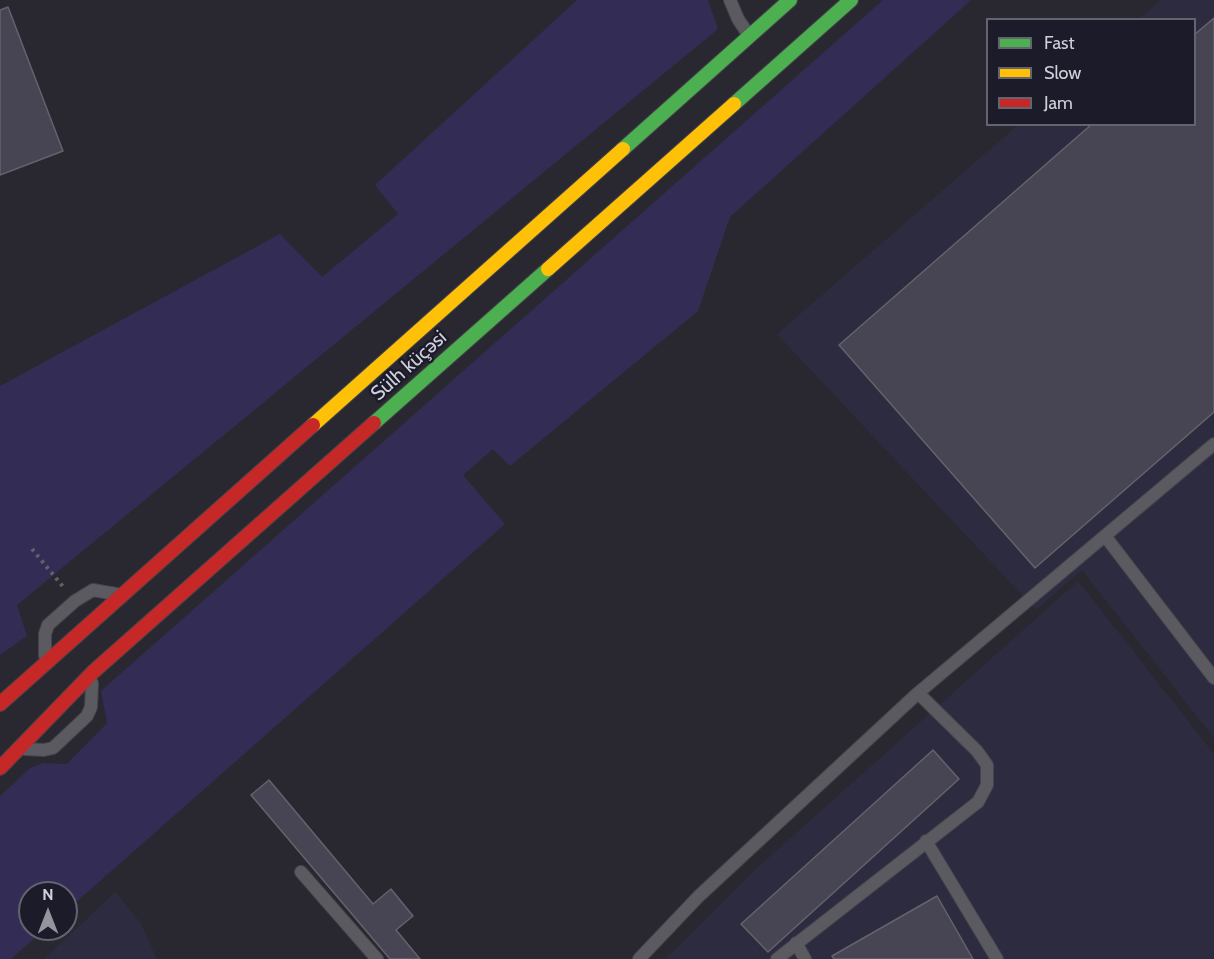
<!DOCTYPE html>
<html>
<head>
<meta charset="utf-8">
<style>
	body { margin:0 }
	#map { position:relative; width:1214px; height:959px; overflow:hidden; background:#292830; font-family:Cabin,sans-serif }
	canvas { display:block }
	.legend { position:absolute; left:986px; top:18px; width:210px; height:108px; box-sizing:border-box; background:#1c1b2a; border:2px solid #646370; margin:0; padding:8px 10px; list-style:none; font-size:18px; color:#d0d0da }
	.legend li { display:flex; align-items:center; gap:12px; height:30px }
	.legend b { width:30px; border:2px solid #646370 }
	.north { position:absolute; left:18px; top:881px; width:60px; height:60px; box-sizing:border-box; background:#1c1b2a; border:2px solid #646370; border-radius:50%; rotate:0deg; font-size:16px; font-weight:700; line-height:24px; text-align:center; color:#d0d0da }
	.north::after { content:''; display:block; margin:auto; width:21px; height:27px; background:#96959e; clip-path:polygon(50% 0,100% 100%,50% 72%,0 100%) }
</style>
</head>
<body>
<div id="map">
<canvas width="1214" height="959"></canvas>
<ul class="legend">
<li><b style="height:8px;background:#4caf50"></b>Fast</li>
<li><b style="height:8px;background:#ffc107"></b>Slow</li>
<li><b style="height:8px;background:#c62828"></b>Jam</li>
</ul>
<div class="north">N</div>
</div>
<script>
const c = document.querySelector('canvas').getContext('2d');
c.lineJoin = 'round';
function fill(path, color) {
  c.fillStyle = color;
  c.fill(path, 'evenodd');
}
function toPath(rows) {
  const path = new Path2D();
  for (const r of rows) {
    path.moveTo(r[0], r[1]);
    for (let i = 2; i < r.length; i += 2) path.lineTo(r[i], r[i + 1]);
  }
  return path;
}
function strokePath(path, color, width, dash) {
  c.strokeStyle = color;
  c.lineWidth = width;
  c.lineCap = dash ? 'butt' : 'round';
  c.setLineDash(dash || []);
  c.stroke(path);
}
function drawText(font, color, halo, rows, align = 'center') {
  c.font = font + ' Cabin,sans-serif';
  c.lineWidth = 5;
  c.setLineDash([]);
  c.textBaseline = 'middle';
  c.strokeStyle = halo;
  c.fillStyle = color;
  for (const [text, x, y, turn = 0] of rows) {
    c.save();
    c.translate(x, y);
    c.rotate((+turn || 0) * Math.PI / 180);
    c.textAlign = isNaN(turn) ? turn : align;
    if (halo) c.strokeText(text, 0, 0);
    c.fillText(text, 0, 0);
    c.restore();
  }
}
const built = toPath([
	[1161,0,1214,0,1214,738,1082,570,1036,610,777,334,1018,125,1194,124,1194,20,1139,19],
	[1078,581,1214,754,1214,959,666,959,757,868],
	[115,892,141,923,157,959,44,959]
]);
const green = toPath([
	[577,0,708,0,718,29,17,605,27,636,0,655,0,386,280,234,322,277,398,214,375,185],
	[883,0,971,0,730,217,698,311,510,466,493,449,463,475,505,524,66,911,66,893,30,893,30,929,45,929,11,959,0,959,0,796,30,768,43,763,67,764,107,723,101,691]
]);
const building = toPath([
	[8,7,63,151,0,175,0,10,8,7],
	[1214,18,1214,412,1035,568,839,345,1092,124,1194,124,1194,35,1214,18],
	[933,750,959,779,768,952,741,924,933,750],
	[269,780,373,904,391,889,413,916,396,930,420,959,390,959,251,795,269,780],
	[937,896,973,959,834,959,832,956,937,896]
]);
const path = toPath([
	[32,549,65,589]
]);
const lane = toPath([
	[730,0,738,19,748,34],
	[1105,536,1214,678],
	[45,656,45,634,48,625,75,601,93,590,116,594],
	[25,749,44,750,53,748,87,716,91,707,92,683],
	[926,841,997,959],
	[301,872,377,959],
	[796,943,805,959],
	[639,959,699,896,918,693,1214,444],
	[777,959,978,802,987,785,987,765,977,751,918,693]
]);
const fast = toPath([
	[734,104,851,0],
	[623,149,790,0],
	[374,423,548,269]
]);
const slow = toPath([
	[548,269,734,104],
	[313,425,623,149]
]);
const jam = toPath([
	[0,704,313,425],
	[0,768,93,672,374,423]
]);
const streetNames = [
	["Sülh küçəsi",409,366,-42]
];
fill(built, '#2d2b40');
fill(green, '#332c55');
fill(building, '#474554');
strokePath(building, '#64636b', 1.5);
strokePath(lane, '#44444a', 14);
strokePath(fast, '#44444a', 16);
strokePath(slow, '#44444a', 16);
strokePath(jam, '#44444a', 16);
strokePath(path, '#626167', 4, [3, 4.5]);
strokePath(lane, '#5a5a60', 12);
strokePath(fast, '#4caf50', 14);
strokePath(slow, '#ffc107', 14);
strokePath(jam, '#c62828', 14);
drawText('20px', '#d0d0da', '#1c1b2a', streetNames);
</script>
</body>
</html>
